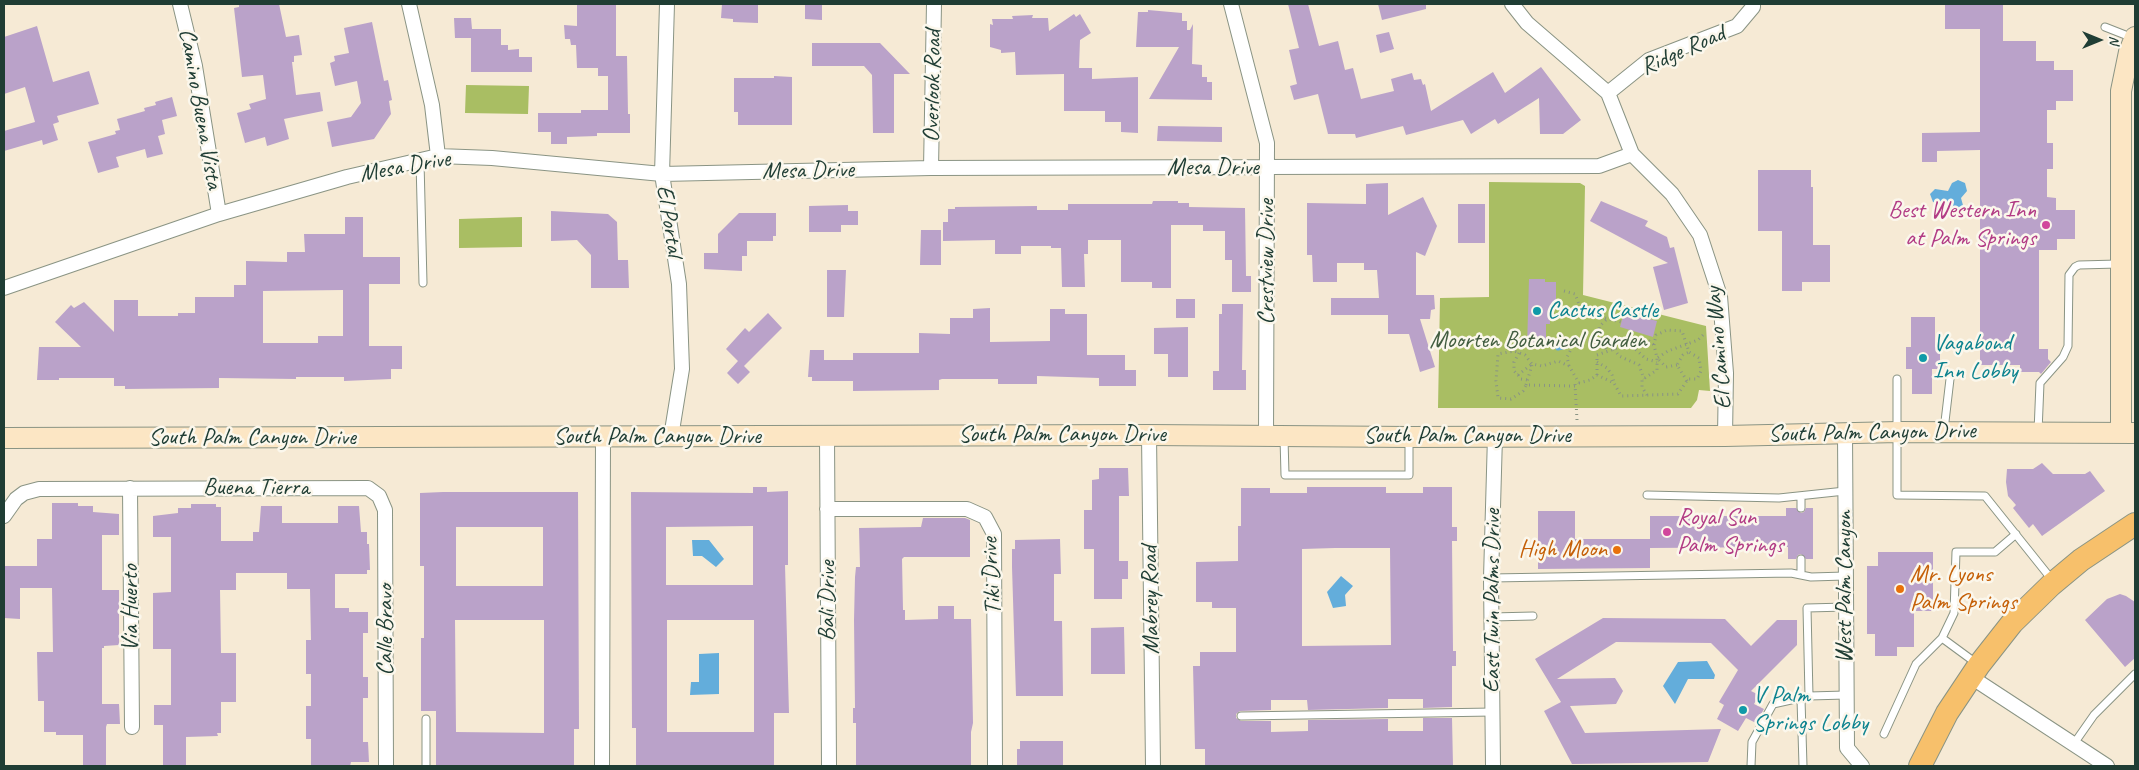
<!DOCTYPE html>
<html>
<head>
<meta charset="utf-8">
<style>
	body { margin:0 }
	#map { position:relative; width:2139px; height:770px; overflow:hidden; background:#f6ead5; font-family:Caveat,sans-serif }
	canvas { display:block }
	.frame { position:absolute; inset:0; border:5px solid #1f3d34; pointer-events:none }
	.north { position:absolute; left:2074px; top:15px; width:50px; height:50px; -webkit-text-stroke:4px #fbf7ec; paint-order:stroke; rotate:90deg; font-size:14px; font-weight:700; line-height:20px; text-align:center; color:#1f3d34 }
	.north::after { content:''; display:block; margin:auto; width:18px; height:22px; background:#1f3d34; clip-path:polygon(50% 0,100% 100%,50% 72%,0 100%) }
</style>
</head>
<body>
<div id="map">
<canvas width="2139" height="770"></canvas>
<div class="frame"></div>
<div class="north">N</div>
</div>
<script>
const c = document.querySelector('canvas').getContext('2d');
c.lineJoin = 'round';
function fill(path, color) {
  c.fillStyle = color;
  c.fill(path, 'evenodd');
}
function toPath(rows) {
  const path = new Path2D();
  for (const r of rows) {
    path.moveTo(r[0], r[1]);
    for (let i = 2; i < r.length; i += 2) path.lineTo(r[i], r[i + 1]);
  }
  return path;
}
function strokePath(path, color, width, dash) {
  c.strokeStyle = color;
  c.lineWidth = width;
  c.lineCap = dash ? 'butt' : 'round';
  c.setLineDash(dash || []);
  c.stroke(path);
}
function drawText(font, color, halo, rows, align = 'center') {
  c.font = font + ' Caveat,sans-serif';
  c.lineWidth = 5;
  c.setLineDash([]);
  c.textBaseline = 'middle';
  c.strokeStyle = halo;
  c.fillStyle = color;
  for (const [text, x, y, turn = 0] of rows) {
    c.save();
    c.translate(x, y);
    c.rotate((+turn || 0) * Math.PI / 180);
    c.textAlign = isNaN(turn) ? turn : align;
    if (halo) c.strokeText(text, 0, 0);
    c.fillText(text, 0, 0);
    c.restore();
  }
}
const green = toPath([
	[466,85,529,86,528,114,465,113],
	[1489,182,1580,183,1585,186,1583,295,1706,326,1710,391,1699,390,1697,400,1691,408,1438,408,1440,298,1489,297],
	[522,217,522,247,459,248,459,219]
]);
const water = toPath([
	[1958,180,1965,183,1967,191,1961,198,1964,209,1962,215,1953,217,1946,207,1933,202,1930,194,1935,189,1948,191,1952,183],
	[692,540,709,540,724,559,716,567,702,556,693,556],
	[1341,576,1353,586,1345,595,1346,606,1333,608,1327,592],
	[719,653,719,694,690,695,691,682,699,682,699,654],
	[1707,661,1715,675,1714,679,1688,679,1675,704,1663,686,1678,662]
]);
const stream = toPath([
	[1558,348,1581,342]
]);
const building = toPath([
	[239,4,279,4,286,37,299,35,302,55,294,56,294,62,292,62,296,95,320,92,323,111,284,119,289,139,267,146,265,137,245,143,237,113,251,109,249,104,266,99,263,75,242,77,234,8,239,7],
	[577,4,616,4,616,56,627,56,628,114,630,114,630,133,597,133,597,136,567,137,567,144,551,144,551,132,538,132,538,113,581,113,581,110,608,110,608,76,598,76,598,68,577,68,576,45,571,45,570,39,565,39,564,25,577,26],
	[722,4,758,4,758,23,733,22,733,19,721,18],
	[805,4,822,4,822,20,805,19],
	[1288,4,1308,4,1319,46,1338,41,1345,70,1353,68,1361,99,1394,91,1391,79,1412,73,1414,80,1421,79,1423,85,1425,84,1431,111,1493,72,1505,93,1541,67,1581,120,1563,134,1540,134,1539,98,1498,124,1495,119,1471,134,1463,120,1406,135,1403,126,1356,138,1355,134,1328,134,1318,94,1294,100,1290,86,1297,84,1289,50,1299,48],
	[1378,4,1426,4,1426,9,1382,20],
	[1945,4,2003,4,2003,41,2036,41,2036,61,2054,61,2054,70,2073,70,2073,101,2056,101,2056,110,2047,110,2047,143,2053,143,2053,169,2047,169,2047,197,2056,198,2056,210,2075,210,2075,239,2057,239,2057,250,2039,250,2039,349,2048,349,2048,359,2051,362,2041,374,2039,372,2020,372,2020,365,1980,365,1980,150,1937,151,1937,162,1922,162,1922,133,1980,132,1980,29,1945,29],
	[1148,10,1182,13,1182,21,1187,21,1187,30,1190,30,1193,24,1192,64,1202,65,1202,77,1207,77,1207,82,1212,82,1212,100,1149,99,1179,47,1136,47,1138,12,1148,12],
	[1074,14,1076,17,1080,14,1091,33,1080,40,1079,68,1092,68,1092,79,1138,77,1138,133,1121,132,1121,122,1105,122,1105,111,1064,111,1064,74,1016,75,1015,52,1001,53,1001,50,990,47,990,24,993,25,992,19,1013,19,1012,16,1033,15,1032,18,1048,18,1049,31],
	[454,18,471,18,472,29,501,29,501,45,508,45,508,50,519,49,519,57,532,57,532,72,471,72,471,38,455,38],
	[372,22,384,81,388,80,392,100,389,101,391,114,374,139,332,147,327,122,351,117,361,103,357,81,335,86,330,63,335,61,334,56,349,53,344,28],
	[37,26,53,82,89,71,99,104,57,116,59,122,53,124,58,140,43,145,42,140,4,151,4,131,35,122,25,87,4,94,4,37],
	[1389,32,1394,49,1380,53,1376,35],
	[812,43,880,43,910,74,894,74,894,133,873,133,872,75,864,66,812,66],
	[774,76,792,77,792,125,738,125,738,112,734,112,734,78,774,78],
	[172,97,177,116,162,120,165,134,158,136,163,154,147,158,145,149,116,157,119,167,98,173,88,142,116,134,115,131,120,130,117,119,145,111,144,108,156,105,155,102],
	[1158,126,1222,127,1222,142,1157,141],
	[1758,170,1811,170,1811,187,1813,187,1813,245,1830,245,1830,282,1802,282,1802,291,1782,291,1782,231,1758,231],
	[1388,183,1388,215,1423,197,1437,226,1425,256,1416,252,1416,295,1434,295,1435,309,1431,310,1430,319,1420,319,1435,367,1420,372,1409,334,1388,334,1388,315,1331,315,1331,298,1379,298,1377,270,1364,270,1364,263,1337,263,1337,282,1313,282,1312,255,1307,255,1307,203,1366,204,1366,184],
	[1153,201,1178,201,1178,203,1189,203,1189,207,1245,208,1246,276,1251,276,1251,292,1232,292,1232,260,1225,260,1225,231,1203,231,1203,225,1171,225,1171,288,1152,288,1152,282,1121,282,1121,240,1088,240,1088,254,1084,254,1085,287,1062,287,1061,248,1051,248,1051,246,1021,246,1021,254,995,254,995,240,943,241,943,222,948,222,948,209,955,209,955,207,1037,206,1037,210,1068,210,1068,204,1152,204],
	[1601,201,1648,221,1645,226,1667,237,1670,248,1674,247,1688,303,1664,310,1653,267,1668,263,1590,221],
	[1458,204,1485,204,1485,243,1458,243],
	[848,205,848,211,858,211,858,225,841,225,841,232,809,232,809,206],
	[551,211,608,214,617,222,618,260,628,260,629,288,591,288,591,255,577,240,551,241],
	[739,213,776,213,776,236,773,236,773,241,747,241,747,256,742,256,742,271,704,269,704,253,718,253,718,234],
	[345,217,363,217,363,257,400,257,400,284,369,284,369,346,402,346,402,369,391,369,391,379,344,381,344,377,296,377,296,379,219,378,219,388,125,389,125,386,114,386,114,378,59,378,59,380,37,380,39,347,81,347,55,322,71,305,74,308,84,302,114,332,114,300,138,300,138,316,178,316,178,313,195,313,195,297,234,297,234,285,246,285,246,261,287,262,287,252,305,252,304,234,345,234],
	[343,290,343,336,318,336,318,343,263,343,263,291],
	[921,230,941,230,941,265,920,265],
	[827,270,846,270,844,317,827,317],
	[1529,279,1545,279,1545,282,1556,282,1556,307,1550,307,1550,324,1546,324,1546,347,1527,347],
	[1176,299,1195,299,1195,318,1176,318],
	[1222,304,1243,304,1242,370,1246,370,1246,390,1213,390,1213,371,1219,371,1219,314,1222,314],
	[990,308,990,342,1050,341,1050,309,1065,309,1065,314,1087,314,1087,355,1125,355,1125,370,1136,370,1136,386,1099,386,1099,378,1037,376,1037,384,998,384,998,379,942,379,939,380,939,390,853,391,853,381,812,381,812,377,808,377,810,350,824,350,824,360,853,360,853,353,919,353,919,333,950,334,950,318,973,318,973,309],
	[1624,312,1657,321,1653,337,1620,327],
	[768,313,782,328,744,366,750,372,738,384,727,373,738,361,726,349,745,328,749,332],
	[1911,317,1935,317,1935,347,1940,347,1940,369,1932,369,1932,394,1912,394,1912,369,1906,369,1906,347,1911,347],
	[1188,327,1188,377,1168,377,1168,354,1154,354,1154,328],
	[2042,463,2053,474,2085,474,2090,471,2105,491,2042,536,2033,524,2029,528,2013,508,2016,505,2008,496,2006,482,2007,469,2033,469],
	[1099,468,1128,468,1129,496,1119,496,1119,561,1128,561,1128,579,1122,579,1122,599,1094,599,1094,549,1084,549,1084,510,1092,510,1092,480,1099,479],
	[753,487,767,487,767,492,788,491,788,565,785,565,789,713,774,713,774,766,636,766,636,728,632,728,631,492,753,493],
	[753,526,753,585,666,585,666,527],
	[667,620,754,620,754,732,667,732],
	[1307,487,1386,487,1386,493,1423,493,1423,487,1452,487,1452,527,1457,527,1457,541,1452,541,1453,651,1456,651,1456,666,1452,666,1452,707,1423,708,1423,699,1388,699,1388,708,1308,710,1307,700,1271,700,1271,710,1240,711,1236,714,1236,718,1241,721,1271,721,1271,732,1308,731,1308,720,1388,719,1388,731,1423,731,1423,718,1452,718,1453,766,1205,766,1205,749,1195,749,1193,666,1200,666,1200,652,1236,652,1236,608,1212,608,1212,602,1196,602,1196,562,1238,561,1238,526,1241,526,1241,488,1270,488,1270,493,1307,493],
	[1335,548,1390,548,1391,645,1302,646,1302,549],
	[443,492,578,492,579,729,574,729,574,766,436,766,436,711,421,711,421,638,424,638,424,566,420,566,420,493],
	[456,527,543,527,543,586,456,586],
	[455,620,544,620,544,733,456,732],
	[52,503,78,503,78,506,93,506,93,512,119,514,119,535,102,535,102,590,119,590,119,645,104,646,104,648,102,648,102,704,119,704,120,724,107,724,106,727,106,766,83,766,83,735,56,735,56,732,44,732,44,701,38,701,37,652,53,652,52,588,20,588,20,619,4,618,4,566,37,566,37,539,52,539],
	[191,504,216,504,216,507,221,507,221,541,253,541,253,532,259,532,261,506,282,506,282,523,338,523,338,506,359,506,361,532,367,532,367,544,369,544,370,570,367,570,367,574,335,574,335,608,349,608,349,612,368,612,368,633,363,633,363,677,368,677,368,698,363,698,363,742,368,742,369,762,351,762,350,766,311,766,311,739,306,739,306,706,311,706,311,674,306,674,306,640,311,640,310,589,287,589,287,573,236,573,236,590,220,590,221,653,236,653,236,702,221,702,221,733,217,733,218,736,186,737,186,766,163,766,163,725,154,725,154,705,171,705,171,649,153,649,153,593,171,592,171,537,153,537,153,516,178,513,178,508,191,508],
	[1786,508,1796,508,1801,513,1804,512,1806,508,1813,508,1813,559,1806,559,1801,554,1798,555,1796,559,1788,559,1788,547,1650,548,1650,568,1538,569,1538,511,1575,511,1575,539,1650,539,1650,516,1786,516],
	[923,518,965,518,970,520,970,557,904,557,902,559,903,610,905,610,905,620,938,619,938,606,954,606,954,619,971,619,973,723,971,732,971,766,856,766,856,723,853,723,853,708,855,708,854,620,855,577,856,567,860,567,859,528,921,527],
	[1060,539,1061,574,1054,574,1054,621,1062,621,1063,696,1016,696,1012,567,1012,549,1015,549,1015,540],
	[1878,552,1933,552,1933,611,1914,611,1914,647,1897,647,1897,656,1875,656,1875,634,1867,634,1867,566,1878,566],
	[2120,594,2126,596,2135,602,2135,658,2125,667,2085,620,2107,599],
	[1603,618,1725,619,1751,646,1777,620,1797,620,1797,645,1751,691,1759,695,1754,704,1764,709,1756,723,1746,718,1738,731,1717,719,1724,705,1719,702,1738,670,1711,643,1616,642,1557,679,1615,678,1623,691,1616,704,1570,706,1585,733,1721,729,1708,762,1572,764,1544,711,1561,702,1535,659],
	[1124,627,1125,674,1091,674,1091,628],
	[1020,741,1063,741,1063,766,1017,766,1017,749,1020,749]
]);
const path = toPath([
	[1564,291,1575,294,1580,307,1594,308,1601,317,1621,322],
	[1601,338,1599,327,1607,319],
	[1632,346,1646,359,1657,362],
	[1614,349,1619,356,1639,365,1644,379],
	[1519,353,1514,362,1514,371,1518,375,1532,364],
	[1597,362,1607,368,1612,375,1614,382],
	[1677,365,1666,367,1657,358,1668,351,1698,340,1703,335],
	[1569,366,1567,357,1575,342,1578,340,1591,342,1601,338,1607,351],
	[1518,375,1521,379,1528,380],
	[1597,375,1597,355,1620,347,1632,346,1641,340,1649,341,1654,345],
	[1687,381,1677,365,1683,355,1689,352],
	[1526,385,1532,365],
	[1575,386,1526,385,1523,391,1511,399,1498,398,1496,381,1498,354,1514,351,1525,355,1532,364,1542,366,1558,361,1569,366,1579,383],
	[1577,420,1575,384,1590,380,1597,375,1614,383,1621,396,1678,394,1688,379,1697,379,1701,371,1699,358,1689,352,1682,331,1667,330,1656,335,1654,345,1657,358,1657,370,1642,380,1642,387,1647,395]
]);
const lane = toPath([
	[2105,27,2133,38],
	[420,161,423,283],
	[1897,379,1897,495,1985,496,2053,581],
	[1944,430,1950,379],
	[2038,432,2040,383,2063,357,2068,346,2069,275,2075,267,2079,265,2118,264],
	[1284,438,1285,475,1409,475,1409,440],
	[1647,495,1779,498,1845,491],
	[1801,496,1801,508],
	[1801,559,1801,574],
	[1491,578,1791,573,1811,577,1845,576],
	[1492,617,1533,616],
	[1942,638,1976,663],
	[1809,696,1807,608,1846,607],
	[1801,699,1803,766],
	[1241,716,1493,712],
	[426,719,426,766],
	[1884,734,1916,664,1942,638,1954,613,1956,552,1995,552,2016,534],
	[2073,745,2094,715,2135,674],
	[1751,766,1752,742,1773,704,1809,696,1846,695]
]);
const street = toPath([
	[180,4,195,66,219,214],
	[409,4,432,105,438,156],
	[667,4,662,174,679,284,682,369,671,437],
	[1231,4,1267,143,1266,435],
	[1512,4,1527,23,1608,93,1632,154,1672,194,1700,235,1720,296,1726,373,1725,436],
	[1608,93,1649,60,1737,26,1753,7,1753,4],
	[931,168,934,4],
	[4,288,219,214,347,177,438,156,492,158,662,174,931,168,1599,166,1632,154],
	[1845,433,1847,748,1862,766],
	[1149,435,1153,766],
	[827,436,829,766],
	[130,488,132,727],
	[827,509,967,509,985,517,994,534,995,766],
	[4,516,16,499,24,493,39,489,368,488,379,496,385,510,386,766],
	[1971,677,2107,766],
	[602,766,603,437],
	[1493,766,1491,578,1495,436]
]);
const secondary = toPath([
	[2121,432,2121,91,2129,52,2135,37],
	[4,438,1149,435,1409,437,1725,436,1898,432,2135,433]
]);
const primary = toPath([
	[1920,766,1947,713,1979,665,2012,623,2051,585,2081,560,2135,524]
]);
const markers = [
	[2046,225,5,"#d1479c"],
	[1537,311,5,"#0f9aa8"],
	[1923,358,5,"#0f9aa8"],
	[1667,532,5,"#d1479c"],
	[1617,550,5,"#e8710a"],
	[1900,589,5,"#e8710a"],
	[1743,710,5,"#0f9aa8"]
];
const streetNames = [
	["Ridge Road",1683,51,-24],
	["Overlook Road",933,86,-89],
	["Camino Buena Vista",200,109,80],
	["Mesa Drive",405,167,-10],
	["Mesa Drive",1213,168],
	["Mesa Drive",808,171,-1],
	["El Portal",669,221,81],
	["Crestview Drive",1267,262,-90],
	["El Camino Way",1719,348,-95],
	["South Palm Canyon Drive",1872,433,-1],
	["South Palm Canyon Drive",1062,435],
	["South Palm Canyon Drive",1467,436],
	["South Palm Canyon Drive",657,437],
	["South Palm Canyon Drive",252,438],
	["Buena Tierra",256,488],
	["Tiki Drive",992,576,-93],
	["West Palm Canyon",1845,587,-90],
	["Mabrey Road",1151,600,-91],
	["Bali Drive",828,601,-90],
	["East Twin Palms Drive",1493,601,-90],
	["Via Huerto",131,608,-90],
	["Calle Bravo",386,630,-90]
];
const hotelNames = [
	["Best Western Inn",2036,211],
	["at Palm Springs",2036,239],
	["Royal Sun",1677,518,"left"],
	["Palm Springs",1677,546,"left"]
];
const cultureNames = [
	["Cactus Castle",1547,311],
	["Vagabond",1933,344],
	["Inn Lobby",1933,372],
	["V Palm",1753,696],
	["Springs Lobby",1753,724]
];
const parkNames = [
	["Moorten Botanical Garden",1538,341]
];
const foodNames = [
	["High Moon",1607,550],
	["Mr. Lyons",1910,575,"left"],
	["Palm Springs",1910,603,"left"]
];
fill(green, '#a9be63');
fill(water, '#63addb');
strokePath(stream, '#63addb', 5);
fill(building, '#baa2c9');
strokePath(lane, '#8a9484', 9);
strokePath(street, '#8a9484', 16);
strokePath(secondary, '#8a9484', 22);
strokePath(primary, '#8a9484', 24);
strokePath(path, '#8a9484', 3, [1, 4]);
strokePath(lane, '#fff', 7);
strokePath(street, '#fff', 14);
strokePath(secondary, '#fce6c4', 20);
strokePath(primary, '#f7c06b', 22);
for (const [x, y, r, color] of markers) {
  const dot = new Path2D();
  dot.arc(x, y, r, 0, 2 * Math.PI);
  c.fillStyle = color;
  c.fill(dot);
  strokePath(dot, '#fbf7ec', 2);
}
drawText('24px', '#1f3d34', '#fbf7ec', streetNames);
drawText('24px', '#b23c85', '#fbf7ec', hotelNames, 'right');
drawText('24px', '#0d838f', '#fbf7ec', cultureNames, 'left');
drawText('24px', '#425d40', '#fbf7ec', parkNames);
drawText('24px', '#c56008', '#fbf7ec', foodNames, 'right');
</script>
</body>
</html>
